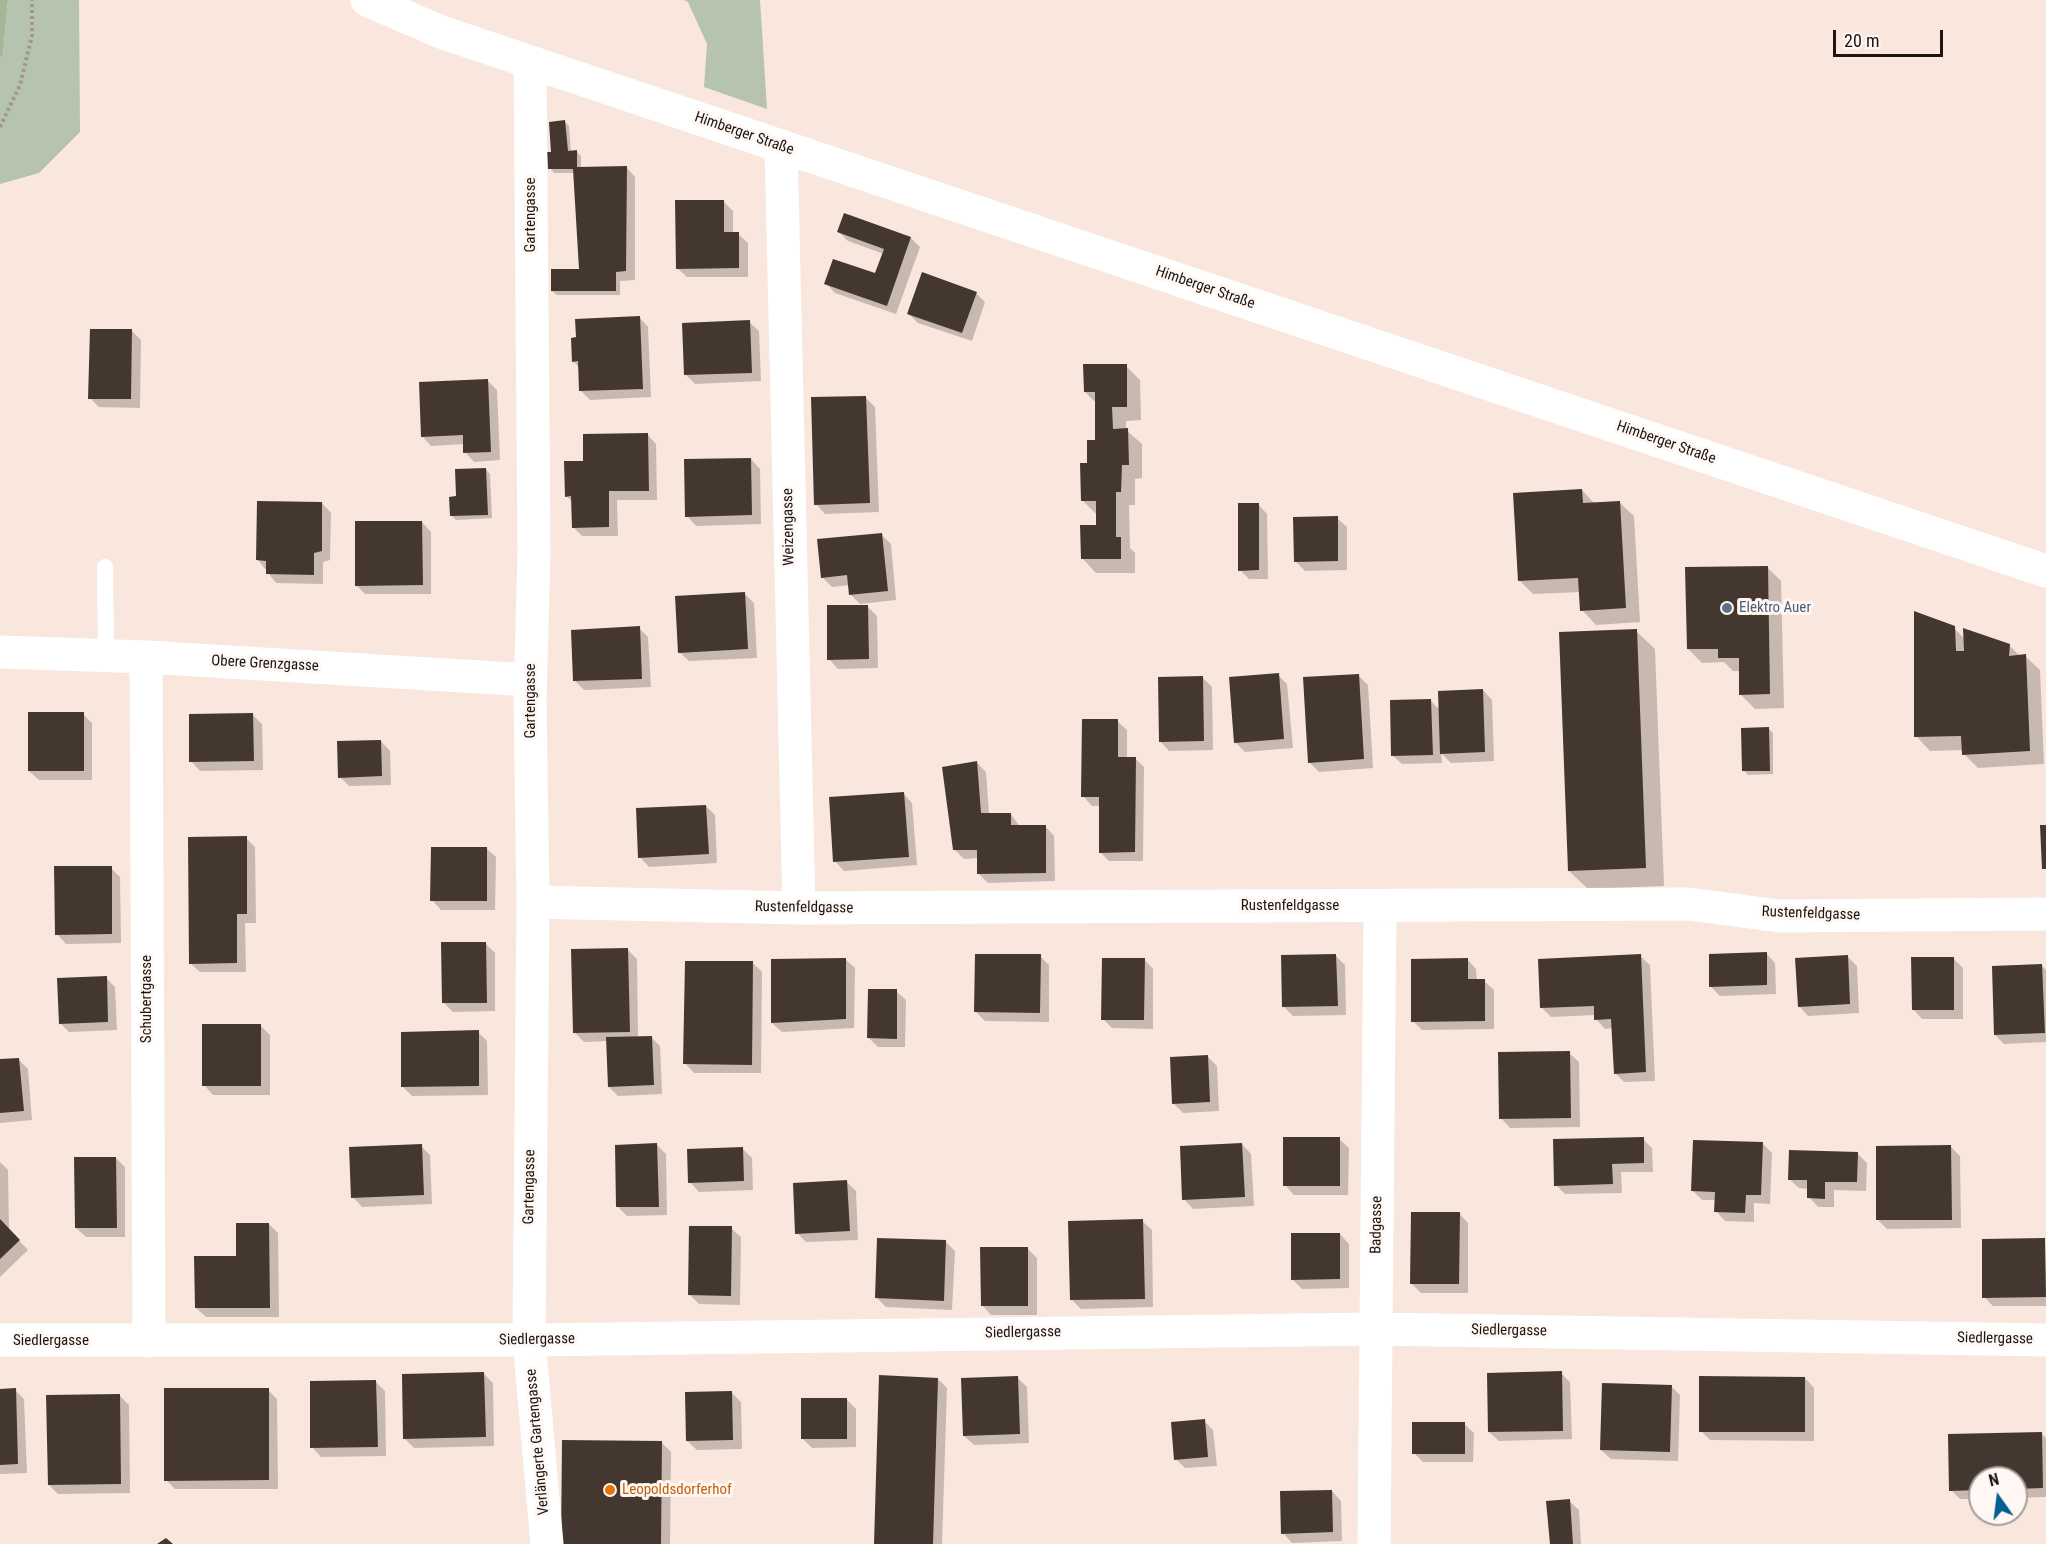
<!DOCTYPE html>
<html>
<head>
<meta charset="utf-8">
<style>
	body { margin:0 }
	#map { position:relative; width:2046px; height:1544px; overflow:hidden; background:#f9e7dd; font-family:"Roboto Condensed",sans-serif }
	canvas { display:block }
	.north { position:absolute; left:1968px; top:1466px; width:60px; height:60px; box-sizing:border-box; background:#fef7f3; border:2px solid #a49d99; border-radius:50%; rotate:346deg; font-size:16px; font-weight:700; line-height:24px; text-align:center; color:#1c1612 }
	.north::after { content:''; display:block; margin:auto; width:21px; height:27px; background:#005f8f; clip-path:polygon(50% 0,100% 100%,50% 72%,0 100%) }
	.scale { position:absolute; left:1833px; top:30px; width:110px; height:27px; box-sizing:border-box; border:3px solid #1c1612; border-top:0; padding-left:8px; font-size:18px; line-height:21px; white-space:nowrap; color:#1c1612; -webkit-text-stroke:4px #fef7f3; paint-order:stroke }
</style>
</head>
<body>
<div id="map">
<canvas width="2046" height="1544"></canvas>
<div class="north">N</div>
<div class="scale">20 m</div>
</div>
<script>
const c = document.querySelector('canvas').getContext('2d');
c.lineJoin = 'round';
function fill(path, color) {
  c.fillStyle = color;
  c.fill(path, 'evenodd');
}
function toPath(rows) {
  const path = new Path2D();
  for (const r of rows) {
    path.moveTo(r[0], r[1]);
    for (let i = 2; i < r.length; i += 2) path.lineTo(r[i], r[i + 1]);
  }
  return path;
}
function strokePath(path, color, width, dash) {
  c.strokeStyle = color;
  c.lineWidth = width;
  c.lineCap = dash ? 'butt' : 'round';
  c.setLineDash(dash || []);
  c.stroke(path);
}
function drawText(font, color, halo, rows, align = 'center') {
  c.font = font + ' "Roboto Condensed",sans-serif';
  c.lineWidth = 6;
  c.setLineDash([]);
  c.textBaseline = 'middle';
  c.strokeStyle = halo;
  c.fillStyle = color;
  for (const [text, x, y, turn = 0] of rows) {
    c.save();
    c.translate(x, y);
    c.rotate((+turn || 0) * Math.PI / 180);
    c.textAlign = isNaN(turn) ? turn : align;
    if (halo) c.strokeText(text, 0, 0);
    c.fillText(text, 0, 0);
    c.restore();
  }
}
const green = toPath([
	[8,0,79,0,80,132,39,173,0,184,0,59,3,54],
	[684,0,760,0,767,109,704,87,707,44,688,2]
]);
const forest = toPath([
	[0,0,8,0,3,54,0,59]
]);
const shadow = toPath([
	[565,122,569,126,571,152,577,152,581,156,581,168,626,167,635,177,635,280,620,281,620,295,557,295,552,291,580,270,575,173,554,173,550,168],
	[723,201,733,211,733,233,738,234,748,243,748,277,687,277,677,268],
	[839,232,911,238,920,247,896,314,835,293,826,283,876,275,884,254,848,241],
	[976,293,985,302,972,341,918,323,909,314],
	[639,317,648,327,651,397,590,400,581,391,580,368,573,361,577,339],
	[749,322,759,331,761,381,695,384,686,375],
	[132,331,141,340,140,408,99,407,90,398],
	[1126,366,1140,380,1141,420,1126,421,1126,430,1142,444,1142,478,1135,479,1135,505,1129,505,1130,548,1135,553,1135,573,1096,573,1082,558,1098,527,1096,514,1082,500,1089,465,1097,441,1097,404,1085,392],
	[488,381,497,390,500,460,474,462,465,452,465,444,431,446,422,436],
	[865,397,875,407,879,512,825,514,816,504],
	[647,434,656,444,657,500,617,500,618,536,582,536,573,527,573,502,566,496,585,462],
	[751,459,760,469,761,524,696,526,687,516],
	[486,469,490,474,492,518,456,520,451,515,457,498],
	[1582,490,1595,504,1619,502,1634,516,1640,622,1596,625,1582,610,1581,592,1533,594,1519,580],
	[322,503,331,513,330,560,323,562,323,584,276,583,258,560],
	[1258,504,1267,514,1268,579,1249,579,1240,570],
	[1337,518,1347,527,1347,570,1305,571,1296,562],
	[422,522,431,532,431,594,365,594,356,585],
	[882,535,891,544,896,600,860,604,851,595,850,585,832,587,822,577],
	[1767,567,1781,581,1784,708,1755,709,1741,695,1740,671,1733,671,1724,662,1702,663,1688,649],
	[744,593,754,603,757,658,689,661,679,652],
	[868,607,877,616,878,668,838,669,829,659],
	[639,628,648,637,651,687,584,690,575,681],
	[1954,628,1965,639,2009,645,2020,656,2025,656,2040,670,2044,764,1978,768,1964,754,1963,750,1930,751,1916,736],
	[1636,631,1655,649,1664,886,1588,889,1569,871],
	[1278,675,1287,684,1293,748,1245,752,1236,743],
	[1358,675,1368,685,1373,768,1319,772,1310,763],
	[1203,678,1212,687,1213,750,1169,751,1160,741],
	[1483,690,1492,700,1494,761,1451,763,1441,753,1442,763,1402,764,1392,755,1431,701,1440,710],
	[83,714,92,723,92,780,39,780,29,771],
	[253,715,262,724,263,770,200,771,191,761],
	[1117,721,1127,730,1127,758,1135,758,1144,767,1143,861,1109,861,1100,852,1100,806,1092,806,1083,796],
	[1768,728,1773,733,1773,774,1748,775,1744,771],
	[381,741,390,751,391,785,349,786,340,777],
	[977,763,986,772,989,814,1011,814,1020,827,1045,826,1054,836,1055,881,988,883,978,873,978,858,964,859,954,849],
	[903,793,912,803,917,865,844,871,835,861],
	[706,806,715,815,717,863,649,867,640,857],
	[246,838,255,847,256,923,245,923,246,972,200,972,190,963],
	[486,848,496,857,495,910,441,910,432,900],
	[111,868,120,877,121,943,66,944,57,934],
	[485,943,495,953,495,1011,453,1012,443,1002],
	[627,949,637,959,638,1038,651,1037,660,1046,662,1094,618,1096,609,1087,607,1041,584,1042,575,1033],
	[1766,953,1775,963,1776,994,1720,996,1711,987],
	[1040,956,1049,965,1049,1022,985,1021,975,1011],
	[1336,956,1345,965,1346,1015,1293,1016,1284,1007],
	[1640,956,1650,965,1655,1081,1624,1082,1615,1073,1613,1028,1605,1029,1596,1019,1596,1015,1551,1017,1542,1008],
	[1848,957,1857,966,1859,1013,1808,1016,1799,1006],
	[845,959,855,968,854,1028,782,1032,772,1023],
	[1144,959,1153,969,1153,1029,1112,1028,1103,1019],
	[1467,959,1476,969,1477,981,1484,981,1494,990,1494,1029,1422,1030,1413,1021],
	[1954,959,1963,968,1963,1019,1922,1019,1913,1009],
	[753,963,762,972,761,1073,694,1073,685,1063],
	[2042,966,2046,970,2046,1042,2004,1044,1995,1035],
	[106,978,115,987,117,1030,69,1032,60,1023],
	[896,991,906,1000,905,1047,878,1047,869,1038],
	[261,1026,270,1035,270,1095,213,1095,204,1085],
	[478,1032,487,1041,488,1095,412,1096,403,1087],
	[1569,1053,1579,1062,1580,1127,1510,1128,1501,1118],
	[1207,1056,1217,1066,1219,1111,1183,1113,1174,1104],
	[18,1059,28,1069,32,1120,0,1123,0,1061],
	[1339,1139,1349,1148,1348,1195,1294,1195,1285,1185],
	[1643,1139,1652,1148,1653,1172,1621,1172,1622,1193,1565,1194,1556,1185],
	[1762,1143,1772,1153,1770,1204,1754,1203,1754,1222,1725,1221,1716,1211,1716,1200,1702,1200,1693,1191],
	[1242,1144,1251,1154,1254,1206,1193,1209,1184,1199],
	[657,1145,666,1154,667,1215,627,1216,618,1207],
	[421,1146,430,1155,432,1204,362,1207,353,1197],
	[1951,1147,1960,1156,1961,1228,1887,1229,1878,1220],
	[743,1149,752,1158,753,1190,699,1192,690,1182],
	[1858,1154,1867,1163,1866,1191,1834,1190,1834,1207,1818,1207,1809,1197,1809,1189,1799,1188,1789,1179],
	[116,1158,125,1167,125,1237,86,1237,76,1228],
	[0,1162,8,1170,9,1230,28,1250,0,1277],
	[847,1182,856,1191,858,1240,806,1242,797,1233],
	[1459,1213,1468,1223,1468,1293,1421,1293,1412,1284],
	[1142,1221,1152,1230,1153,1307,1081,1309,1072,1300],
	[269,1224,278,1233,279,1317,206,1317,196,1308],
	[731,1228,741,1237,740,1305,699,1304,690,1295],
	[1340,1234,1349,1244,1349,1288,1302,1289,1293,1280],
	[2045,1239,2046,1306,1993,1306,1984,1297],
	[945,1241,955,1251,952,1310,886,1307,877,1298],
	[1028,1249,1037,1258,1037,1315,991,1315,982,1305],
	[1561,1373,1570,1382,1572,1439,1499,1441,1489,1432],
	[484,1374,493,1383,494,1446,414,1448,404,1438],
	[1018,1378,1027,1387,1029,1443,974,1445,964,1436],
	[1805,1378,1814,1388,1814,1441,1710,1440,1701,1431],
	[938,1379,947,1388,942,1544,875,1544],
	[376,1382,385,1391,386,1456,321,1457,312,1447],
	[1671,1386,1680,1395,1678,1461,1611,1459,1601,1450],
	[0,1390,15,1390,24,1399,27,1473,0,1474],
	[268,1390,277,1399,278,1489,175,1489,166,1480],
	[732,1393,741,1402,742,1449,697,1450,687,1441],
	[119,1395,129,1405,130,1493,58,1494,49,1485],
	[847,1400,856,1409,856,1447,812,1448,802,1438],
	[1204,1421,1213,1430,1217,1466,1185,1468,1176,1459],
	[1464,1424,1474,1433,1473,1462,1423,1462,1414,1453],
	[2041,1433,2046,1438,2046,1497,2016,1498,2016,1478,1980,1478,1980,1499,1960,1499,1951,1490],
	[661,1442,671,1452,670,1544,562,1544],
	[1332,1491,1341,1501,1342,1541,1292,1543,1283,1533],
	[1569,1501,1579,1510,1581,1544,1551,1544]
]);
const building = toPath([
	[565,120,568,151,577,150,577,167,627,166,626,271,616,272,616,291,551,291,551,269,579,269,573,169,548,169,547,152,551,152,549,122],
	[675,200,724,200,724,232,739,232,739,268,676,269],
	[844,213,911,237,887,306,824,284,833,259,875,273,884,249,837,232],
	[922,272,977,292,962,333,907,314],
	[640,316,643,389,579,391,578,361,572,362,571,338,576,337,575,319],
	[750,320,752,373,684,375,682,323],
	[90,329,132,329,131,399,88,399],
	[1083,364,1127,364,1127,407,1112,407,1113,429,1128,428,1129,465,1122,465,1121,492,1116,492,1116,537,1121,537,1121,559,1081,559,1080,525,1096,525,1096,501,1081,501,1080,463,1087,463,1087,440,1095,440,1095,392,1084,392],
	[488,379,491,452,463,453,463,435,421,437,419,382],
	[866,396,870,503,814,505,811,397],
	[648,433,649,491,609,491,609,527,572,528,571,496,565,497,564,461,583,461,583,434],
	[751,458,752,515,685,517,684,459],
	[486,468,488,515,450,516,449,497,456,496,455,469],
	[1582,489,1583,503,1620,501,1626,608,1580,611,1578,578,1518,581,1513,493],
	[257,501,322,502,322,551,314,553,314,575,266,574,266,561,256,560],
	[1238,503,1259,503,1259,570,1238,571],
	[1338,516,1338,561,1294,562,1293,517],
	[355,521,422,521,423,585,355,586],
	[882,533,888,591,849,595,847,575,821,578,817,539],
	[1768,566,1770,694,1739,695,1739,658,1718,658,1718,649,1687,649,1685,567],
	[745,592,748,649,678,653,675,596],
	[827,605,868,605,869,659,827,660],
	[1914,611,1955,626,1956,651,1964,651,1963,628,2010,644,2009,656,2026,654,2030,751,1962,755,1961,736,1914,737],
	[640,626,642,679,573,681,571,630],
	[1637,629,1646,868,1568,871,1559,632],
	[1279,673,1284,739,1234,743,1229,677],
	[1359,674,1364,759,1308,763,1303,677],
	[1203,676,1204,741,1159,742,1158,677],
	[1483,689,1485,752,1440,754,1438,691],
	[1431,699,1433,755,1391,756,1390,700],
	[28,712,84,712,84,771,28,771],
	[253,713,254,761,189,762,189,714],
	[1082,719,1118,719,1118,757,1136,757,1135,852,1099,853,1099,797,1081,797],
	[1769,727,1770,771,1742,771,1741,728],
	[381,740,382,776,338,778,337,741],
	[977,761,981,813,1011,813,1011,825,1046,825,1046,873,977,874,977,850,953,850,942,767],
	[904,792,909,857,833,862,829,797],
	[706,805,709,854,638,858,636,808],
	[2040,825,2046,825,2046,869,2042,869],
	[247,836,247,914,237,914,237,963,189,964,188,837],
	[431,847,487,847,487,901,430,901],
	[54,866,112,866,112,934,55,935],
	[441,942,486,942,487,1003,442,1003],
	[628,948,630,1032,573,1033,571,949],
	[1767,952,1767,985,1709,987,1709,954],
	[975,954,1041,954,1040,1013,974,1012],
	[1336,954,1338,1006,1282,1007,1281,955],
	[1641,954,1646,1072,1614,1074,1611,1019,1594,1020,1594,1006,1540,1008,1538,959],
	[1848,955,1850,1004,1798,1007,1795,958],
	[1911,957,1954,957,1954,1010,1912,1010],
	[846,958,846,1019,771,1023,771,959],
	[1102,958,1145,958,1144,1020,1101,1020],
	[1468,958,1468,979,1485,979,1485,1021,1411,1022,1411,959],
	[685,961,753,961,752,1065,683,1064],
	[2042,964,2045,1033,1994,1035,1992,966],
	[107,976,108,1022,59,1024,57,978],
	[868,989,897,989,897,1039,867,1038],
	[202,1024,261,1024,261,1086,202,1086],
	[479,1030,479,1086,401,1087,401,1032],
	[652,1036,654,1085,608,1087,606,1037],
	[1570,1051,1571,1118,1499,1119,1498,1052],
	[1208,1055,1210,1102,1172,1104,1170,1057],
	[19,1058,24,1111,0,1113,0,1059],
	[1283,1137,1340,1137,1340,1186,1283,1186],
	[1644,1137,1644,1163,1612,1164,1613,1184,1554,1186,1553,1139],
	[1693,1140,1763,1142,1761,1195,1746,1195,1745,1213,1714,1212,1715,1192,1691,1191],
	[657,1143,659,1207,616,1207,615,1145],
	[1242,1143,1245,1197,1182,1200,1180,1146],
	[422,1144,424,1195,351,1198,349,1147],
	[1951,1145,1952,1220,1876,1220,1876,1146],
	[743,1147,744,1181,688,1183,687,1149],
	[1789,1150,1858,1152,1857,1182,1825,1182,1825,1199,1807,1198,1807,1180,1788,1180],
	[74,1157,116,1157,117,1228,75,1228],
	[847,1180,850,1231,795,1234,793,1183],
	[1411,1212,1460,1212,1459,1284,1410,1284],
	[0,1219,20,1240,0,1259],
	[1143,1219,1145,1299,1070,1300,1068,1221],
	[236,1223,269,1223,270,1308,195,1308,194,1256,236,1256],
	[689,1226,732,1226,731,1296,688,1295],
	[1291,1233,1340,1233,1340,1279,1291,1280],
	[877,1238,946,1240,944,1301,875,1298],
	[2045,1238,2046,1297,1982,1298,1982,1239],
	[980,1247,1028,1247,1028,1306,981,1306],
	[1562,1371,1563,1431,1488,1432,1487,1373],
	[484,1372,486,1437,403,1439,402,1374],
	[879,1375,938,1378,933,1544,874,1544],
	[1018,1376,1020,1434,963,1436,961,1378],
	[1699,1376,1805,1377,1805,1432,1699,1432],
	[376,1380,378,1447,310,1448,310,1381],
	[1602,1383,1672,1385,1670,1452,1600,1450],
	[16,1388,18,1464,0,1465,0,1389],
	[164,1388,269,1388,269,1480,164,1481],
	[732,1391,733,1440,686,1441,685,1392],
	[120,1394,121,1484,48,1485,46,1395],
	[801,1398,847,1398,847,1439,801,1439],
	[1205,1419,1208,1457,1174,1460,1171,1422],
	[1412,1422,1465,1422,1465,1454,1412,1454],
	[2042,1432,2043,1488,2016,1489,2016,1478,1980,1478,1980,1490,1949,1491,1948,1434],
	[562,1440,662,1441,661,1544,561,1544],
	[1332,1490,1333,1532,1281,1534,1280,1491],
	[1570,1499,1573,1544,1550,1544,1546,1501],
	[166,1538,173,1544,157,1544]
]);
const path = toPath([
	[0,127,20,85,32,36,32,0]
]);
const lane = toPath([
	[105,567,106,656]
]);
const street = toPath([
	[530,62,534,552,530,701,533,902,529,1340,547,1544],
	[781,146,799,908],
	[0,652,146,657,530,680],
	[146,657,149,1341],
	[533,902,799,908,1688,904,1780,916,2046,914],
	[0,1340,529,1340,1376,1329,2046,1340],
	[1374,1544,1380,906]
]);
const secondary = toPath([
	[367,0,441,32,2046,571]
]);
const markers = [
	[1727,608,6,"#5c6f8a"],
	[610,1490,6,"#e8710a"]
];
const streetNames = [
	["Himberger Straße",744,134,19],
	["Gartengasse",531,215,-90],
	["Himberger Straße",1205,288,19],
	["Himberger Straße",1666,443,19],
	["Weizengasse",789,527,-91],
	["Obere Grenzgasse",265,664,3],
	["Gartengasse",531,701,-90],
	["Rustenfeldgasse",1290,906],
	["Rustenfeldgasse",804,908,1],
	["Rustenfeldgasse",1811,914,2],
	["Schubertgasse",147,999,-90],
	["Gartengasse",530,1187,-89],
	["Badgasse",1377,1225,-89],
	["Siedlergasse",1509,1331,1],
	["Siedlergasse",1023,1333,-1],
	["Siedlergasse",1995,1339,1],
	["Siedlergasse",537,1340,-1],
	["Siedlergasse",51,1341],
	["Verlängerte Gartengasse",538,1442,-95]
];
const serviceNames = [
	["Elektro Auer",1739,608]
];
const foodNames = [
	["Leopoldsdorferhof",622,1490]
];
fill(green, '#b6c3ae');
fill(forest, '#a4b799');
fill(shadow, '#0003');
fill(building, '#44372f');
strokePath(path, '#a3968e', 4, [3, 3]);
strokePath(lane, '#fff', 16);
strokePath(street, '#fff', 33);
strokePath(secondary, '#fff', 33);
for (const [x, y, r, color] of markers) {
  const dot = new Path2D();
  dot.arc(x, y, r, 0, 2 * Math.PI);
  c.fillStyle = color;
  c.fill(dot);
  strokePath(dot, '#fef7f3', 2);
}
drawText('15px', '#1c1612', '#fef7f3', streetNames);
drawText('15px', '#4e5e75', '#fef7f3', serviceNames, 'left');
drawText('15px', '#c56008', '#fef7f3', foodNames, 'left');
</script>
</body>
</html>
